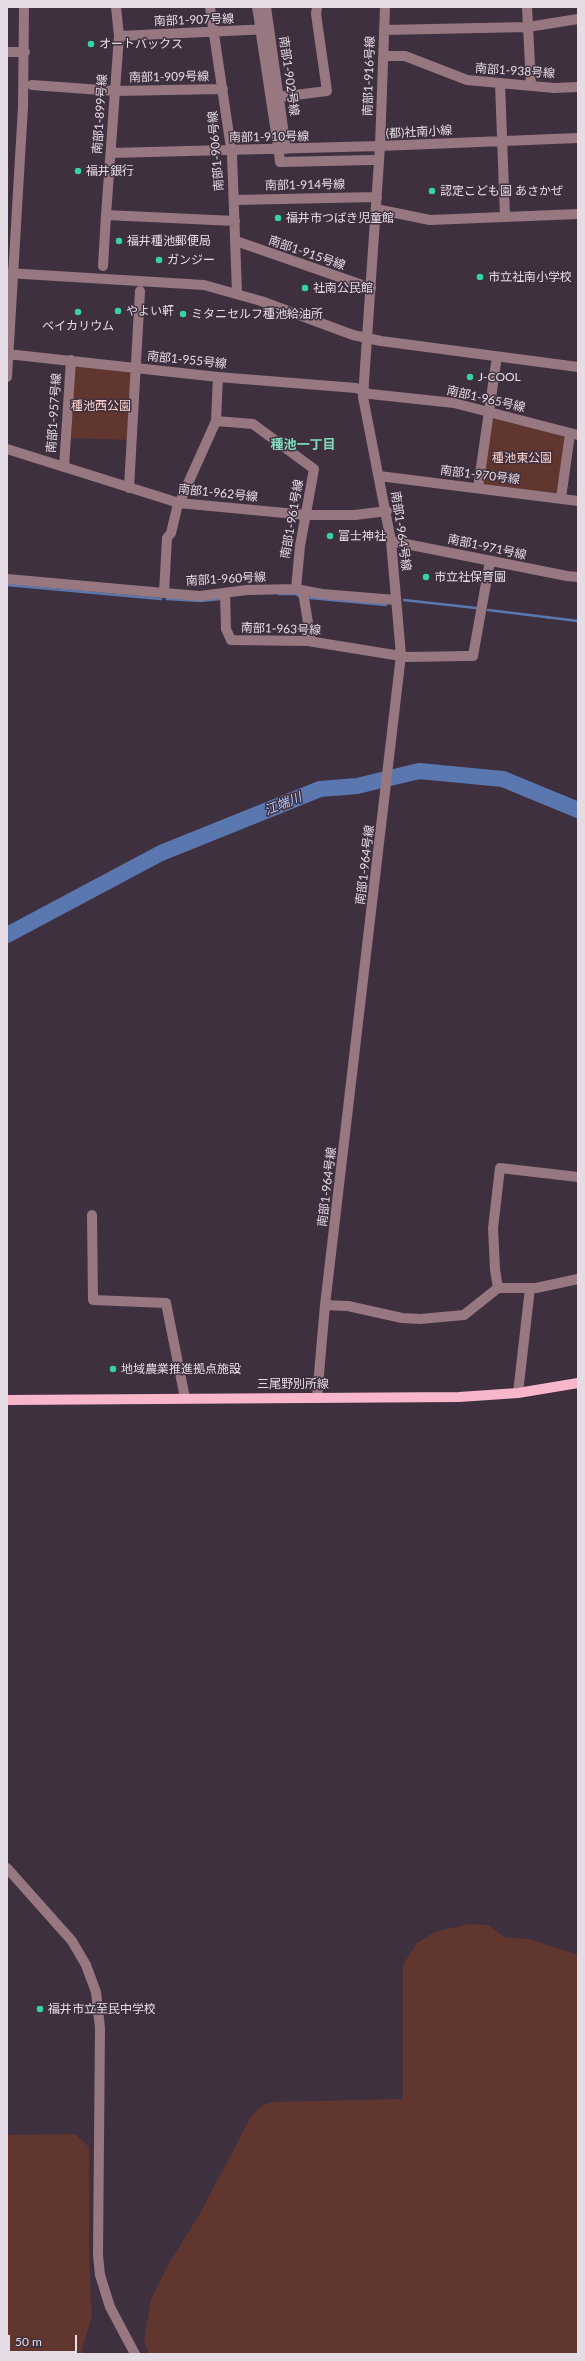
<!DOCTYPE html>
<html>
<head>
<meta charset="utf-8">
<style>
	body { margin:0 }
	#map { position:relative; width:585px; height:2361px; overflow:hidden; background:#3f303f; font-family:Lato,sans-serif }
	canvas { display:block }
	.frame { position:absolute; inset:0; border:8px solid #e6dce5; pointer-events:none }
	.scale { position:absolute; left:8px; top:2335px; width:69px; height:18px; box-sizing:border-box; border:2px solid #e6dce5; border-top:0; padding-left:5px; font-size:12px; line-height:14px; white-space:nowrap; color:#e6dce5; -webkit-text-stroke:3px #3f303f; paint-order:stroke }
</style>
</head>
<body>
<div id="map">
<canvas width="585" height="2361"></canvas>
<div class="frame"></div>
<div class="scale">50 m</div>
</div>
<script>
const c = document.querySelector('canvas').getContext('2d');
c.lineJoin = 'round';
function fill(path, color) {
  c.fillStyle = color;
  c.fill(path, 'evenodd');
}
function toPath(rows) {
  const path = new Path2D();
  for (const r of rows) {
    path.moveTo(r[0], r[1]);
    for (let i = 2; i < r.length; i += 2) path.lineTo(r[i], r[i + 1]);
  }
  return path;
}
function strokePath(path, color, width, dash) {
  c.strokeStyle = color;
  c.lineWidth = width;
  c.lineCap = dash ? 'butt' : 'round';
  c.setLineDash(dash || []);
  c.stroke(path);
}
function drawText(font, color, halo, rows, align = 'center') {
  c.font = font + ' Lato,"Noto Sans JP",sans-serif';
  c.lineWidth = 3;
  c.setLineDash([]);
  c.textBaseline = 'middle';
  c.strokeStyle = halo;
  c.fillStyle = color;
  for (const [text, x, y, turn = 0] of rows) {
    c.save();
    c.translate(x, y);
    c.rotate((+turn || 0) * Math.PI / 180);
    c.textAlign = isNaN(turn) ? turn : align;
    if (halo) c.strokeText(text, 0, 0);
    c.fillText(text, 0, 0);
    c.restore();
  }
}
const green = toPath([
	[78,365,128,370,131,374,127,440,71,438,75,368],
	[496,418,563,435,565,441,558,490,554,493,487,485,483,482,492,421],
	[469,1924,489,1925,504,1937,529,1939,578,1955,578,2354,149,2354,144,2342,151,2299,168,2265,198,2217,252,2115,263,2105,273,2102,403,2099,403,1965,417,1943,435,1932],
	[75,2134,89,2147,89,2261,92,2315,82,2351,84,2354,7,2354,7,2135]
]);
const stream = toPath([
	[7,585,161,599],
	[279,594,296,594,300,597],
	[310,598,386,605],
	[167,599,200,601,220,599],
	[404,600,476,608],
	[488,610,578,621]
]);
const river = toPath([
	[7,935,161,853,320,789,357,786,419,771,503,779,578,810]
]);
const minor = toPath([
	[116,7,119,36,106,215,235,221],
	[210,7,232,155,237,293],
	[257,7,260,25],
	[266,7,286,149],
	[527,7,531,85],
	[384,30,528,27,578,19],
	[261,34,278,146],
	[119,36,269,29],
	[7,52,25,52],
	[384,56,405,56,467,80,554,88,578,87],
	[500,83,505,217],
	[32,85,115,91,223,89],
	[279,97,327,91,316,14,317,7],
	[111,153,380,146,385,7],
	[279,153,280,162,372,160],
	[234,200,377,197],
	[376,209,430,220,578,214],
	[236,241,371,288],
	[103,266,106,215],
	[7,273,204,285,261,301,353,335,381,341,578,367],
	[7,354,218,377,356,388,370,394,454,403,578,435],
	[7,377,23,107,24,7],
	[218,377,216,421,177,508,171,533,167,538,164,593,200,596,247,590,296,589,322,594,396,600],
	[216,421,253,424,314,469,300,546,296,589],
	[7,449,179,503,306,515,355,515,387,511],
	[64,467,71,360],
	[379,476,578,501],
	[129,488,140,291],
	[478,488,496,363],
	[561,498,570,434],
	[391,541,567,576,578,577],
	[7,579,164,593],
	[303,592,311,641],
	[225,593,226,629,231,640,308,641,407,657,468,656,473,656,490,561],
	[92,1215,93,1300,166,1303,185,1398],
	[498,1288,495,1269,493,1228,500,1168,578,1177],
	[325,1305,348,1306,402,1318,420,1319,464,1315,498,1288,536,1288,578,1279],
	[518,1393,530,1288],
	[317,1397,325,1305,401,655,391,541,363,397,380,146,578,138],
	[7,1868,72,1941,86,1965,96,1992,100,2028,98,2255,100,2275,110,2307,135,2354]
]);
const major = toPath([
	[7,1400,459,1397,518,1393,578,1383]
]);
const markers = [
	[91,44,4,"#34d4a8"],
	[78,171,4,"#34d4a8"],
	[432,191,4,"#34d4a8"],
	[278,218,4,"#34d4a8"],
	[119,241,4,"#34d4a8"],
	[159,260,4,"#34d4a8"],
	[480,277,4,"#34d4a8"],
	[305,288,4,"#34d4a8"],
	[118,311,4,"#34d4a8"],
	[78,312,4,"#34d4a8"],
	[183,314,4,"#34d4a8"],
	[470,377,4,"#34d4a8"],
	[330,536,4,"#34d4a8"],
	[426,577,4,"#34d4a8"],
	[113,1369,4,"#34d4a8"],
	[40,2009,4,"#34d4a8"]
];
const streetNames = [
	["南部1-907号線",194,20,-2],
	["南部1-938号線",515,71,4],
	["南部1-902号線",289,76,82],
	["南部1-916号線",369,76,-88],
	["南部1-909号線",169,77,-1],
	["南部1-899号線",100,114,-86],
	["(都)社南小線",419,132,-3],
	["南部1-910号線",269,137,-1],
	["南部1-906号線",216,151,-95],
	["南部1-914号線",305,185,-1],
	["南部1-915号線",307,253,19],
	["南部1-955号線",187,360,6],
	["南部1-965号線",486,399,13],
	["南部1-957号線",54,413,-86],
	["南部1-970号線",480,475,7],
	["南部1-962号線",218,493,6],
	["南部1-961号線",292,519,-80],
	["南部1-964号線",401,531,82],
	["南部1-971号線",487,547,12],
	["南部1-960号線",226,579,-3],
	["南部1-963号線",281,629,2],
	["南部1-964号線",365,865,-83],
	["南部1-964号線",327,1187,-83],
	["三尾野別所線",293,1384]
];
const poiNames = [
	["オートバックス",99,44],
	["福井銀行",86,171],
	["認定こども園 あさかぜ",440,191],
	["福井市つばき児童館",286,218],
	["福井種池郵便局",127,241],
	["ガンジー",167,260],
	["市立社南小学校",488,277],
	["社南公民館",313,288],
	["やよい軒",126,311],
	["ミタニセルフ種池給油所",191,314],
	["ベイカリウム",78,326,"center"],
	["J-COOL",478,377],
	["富士神社",338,536],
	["市立社保育園",434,577],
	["地域農業推進拠点施設",121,1369],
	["福井市立至民中学校",48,2009]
];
const parkNames = [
	["種池西公園",101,406],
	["種池東公園",522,458]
];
const neighbourhoodNames = [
	["種池一丁目",303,445]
];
const waterNames = [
	["江端川",283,804,-22]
];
fill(green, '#60362f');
strokePath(stream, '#5b77b0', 2.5);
strokePath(river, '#5b77b0', 16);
strokePath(minor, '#977780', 10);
strokePath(major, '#f8b6cb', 10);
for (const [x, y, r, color] of markers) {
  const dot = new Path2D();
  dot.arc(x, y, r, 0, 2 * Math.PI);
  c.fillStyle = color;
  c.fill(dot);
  strokePath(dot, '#3f303f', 1.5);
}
drawText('12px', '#e6dce5', '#3f303f', streetNames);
drawText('12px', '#e6dce5', '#3f303f', poiNames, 'left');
drawText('12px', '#fdd2ca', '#3f303f', parkNames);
drawText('bold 13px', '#81dcbc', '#3f303f', neighbourhoodNames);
drawText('italic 13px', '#b2cbfd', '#3f303f', waterNames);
</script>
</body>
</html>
